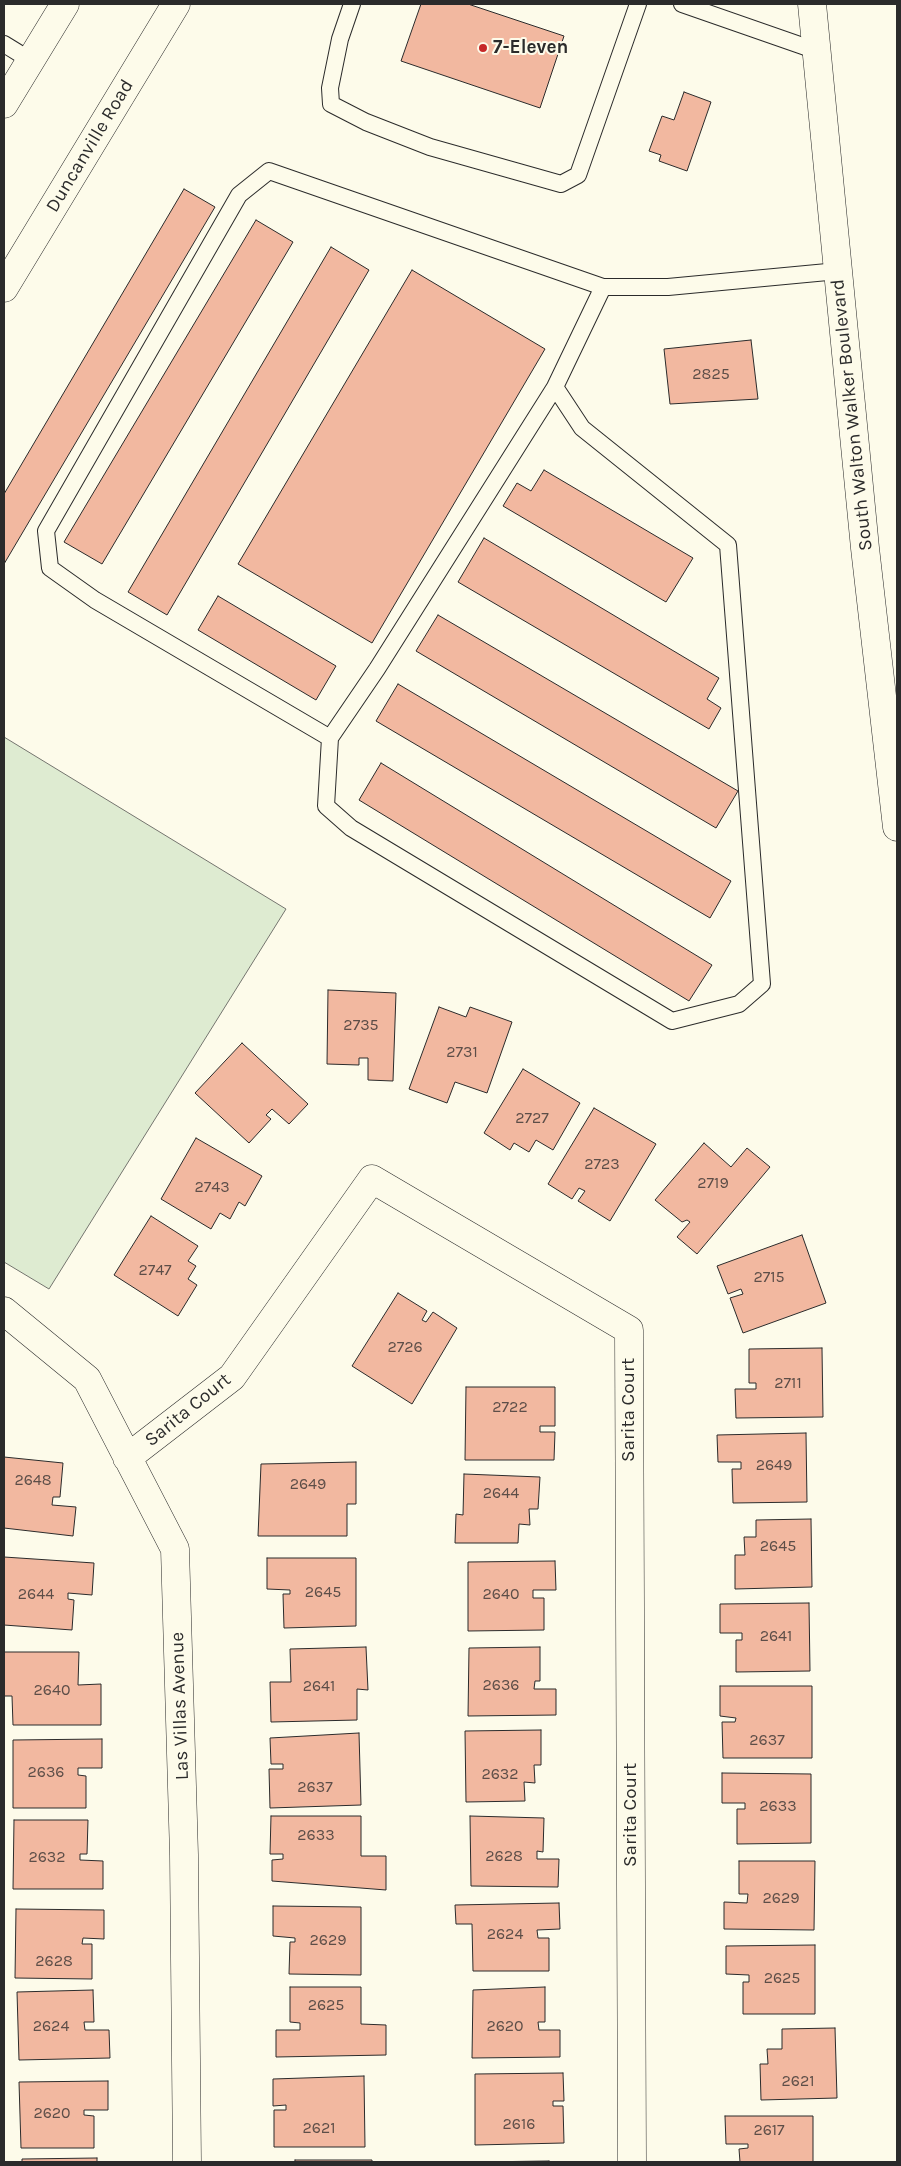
<!DOCTYPE html>
<html>
<head>
<meta charset="utf-8">
<style>
	body { margin:0 }
	#map { position:relative; width:901px; height:2166px; overflow:hidden; background:#fdfbea; font-family:Karla,sans-serif }
	canvas { display:block }
	.frame { position:absolute; inset:0; border:5px solid #2b2b2b; pointer-events:none }
</style>
</head>
<body>
<div id="map">
<canvas width="901" height="2166"></canvas>
<div class="frame"></div>
</div>
<script>
const c = document.querySelector('canvas').getContext('2d');
c.lineJoin = 'round';
function fill(path, color) {
  c.fillStyle = color;
  c.fill(path, 'evenodd');
}
function toPath(rows) {
  const path = new Path2D();
  for (const r of rows) {
    path.moveTo(r[0], r[1]);
    for (let i = 2; i < r.length; i += 2) path.lineTo(r[i], r[i + 1]);
  }
  return path;
}
function strokePath(path, color, width, dash) {
  c.strokeStyle = color;
  c.lineWidth = width;
  c.lineCap = dash ? 'butt' : 'round';
  c.setLineDash(dash || []);
  c.stroke(path);
}
function drawText(font, color, halo, rows, align = 'center') {
  c.font = font + ' Karla,sans-serif';
  c.lineWidth = 4;
  c.setLineDash([]);
  c.textBaseline = 'middle';
  c.strokeStyle = halo;
  c.fillStyle = color;
  for (const [text, x, y, turn = 0] of rows) {
    c.save();
    c.translate(x, y);
    c.rotate((+turn || 0) * Math.PI / 180);
    c.textAlign = isNaN(turn) ? turn : align;
    if (halo) c.strokeText(text, 0, 0);
    c.fillText(text, 0, 0);
    c.restore();
  }
}
const green = toPath([
	[4,737,286,909,49,1289,4,1262,4,737]
]);
const building = toPath([
	[421,4,468,4,564,36,540,108,401,61,421,4],
	[684,92,711,102,687,171,659,161,661,155,649,151,662,116,674,120,684,92],
	[184,189,215,207,4,564,4,494,184,189],
	[256,220,293,242,102,564,64,542,256,220],
	[331,247,369,270,167,615,128,592,331,247],
	[412,270,545,349,372,643,238,564,412,270],
	[751,340,758,399,670,404,664,349,751,340],
	[544,470,693,558,666,602,503,506,517,483,531,491,544,470],
	[484,538,719,678,707,699,721,708,709,729,458,582,484,538],
	[218,596,336,666,316,700,198,630,218,596],
	[438,615,738,791,716,828,416,651,438,615],
	[398,684,731,881,710,918,376,721,398,684],
	[381,763,712,965,689,1001,359,800,381,763],
	[328,990,396,993,393,1081,368,1080,368,1058,359,1058,359,1065,327,1064,328,990],
	[439,1007,466,1017,470,1007,512,1022,487,1093,455,1082,447,1103,409,1089,439,1007],
	[242,1043,308,1104,289,1124,272,1109,266,1115,271,1119,249,1143,195,1093,242,1043],
	[523,1069,580,1103,553,1150,536,1140,529,1152,514,1143,510,1150,484,1133,523,1069],
	[594,1108,656,1144,610,1221,578,1201,585,1191,579,1188,572,1199,548,1184,594,1108],
	[196,1138,262,1176,245,1206,239,1202,230,1219,220,1213,211,1229,161,1199,196,1138],
	[704,1143,731,1167,747,1148,770,1167,697,1254,677,1237,690,1222,687,1220,682,1222,655,1200,704,1143],
	[151,1216,198,1246,188,1261,196,1266,188,1279,197,1285,178,1316,114,1275,151,1216],
	[802,1235,826,1303,743,1333,730,1298,743,1294,741,1289,728,1294,717,1266,802,1235],
	[398,1293,427,1311,422,1320,426,1322,433,1312,457,1328,412,1404,352,1366,398,1293],
	[822,1348,823,1417,736,1418,735,1389,756,1389,756,1383,749,1383,749,1349,822,1348],
	[466,1387,555,1387,555,1426,540,1426,540,1432,555,1432,554,1460,465,1460,466,1387],
	[806,1433,807,1502,733,1503,732,1469,741,1469,741,1462,718,1462,717,1435,806,1433],
	[4,1457,63,1463,60,1497,53,1497,52,1505,76,1507,73,1536,4,1528,4,1457],
	[356,1462,356,1504,347,1504,347,1536,258,1536,261,1464,356,1462],
	[464,1474,540,1477,538,1509,529,1509,530,1525,519,1524,518,1543,455,1543,456,1514,463,1515,464,1474],
	[811,1519,812,1587,735,1589,735,1555,745,1555,744,1537,756,1537,756,1520,811,1519],
	[4,1557,94,1563,92,1595,68,1593,68,1599,74,1600,72,1630,4,1625,4,1557],
	[267,1558,356,1558,356,1626,284,1628,283,1594,290,1594,290,1590,267,1589,267,1558],
	[555,1561,556,1590,533,1590,533,1598,544,1598,544,1630,468,1631,468,1562,555,1561],
	[809,1603,810,1671,736,1672,736,1640,742,1640,742,1633,720,1633,720,1604,809,1603],
	[366,1647,368,1690,357,1689,357,1720,271,1722,270,1682,291,1682,290,1649,366,1647],
	[540,1647,540,1681,535,1681,534,1689,556,1689,556,1715,468,1716,469,1648,540,1647],
	[4,1652,79,1652,78,1685,101,1684,101,1725,13,1725,12,1696,4,1696,4,1652],
	[720,1686,812,1686,812,1758,723,1758,722,1722,735,1722,736,1718,720,1716,720,1686],
	[541,1730,541,1765,534,1765,535,1783,524,1782,525,1801,466,1802,465,1731,541,1730],
	[359,1733,361,1805,270,1808,269,1769,283,1769,283,1764,271,1764,270,1738,359,1733],
	[102,1739,102,1768,78,1768,78,1775,86,1776,86,1808,13,1808,13,1740,102,1739],
	[722,1773,811,1774,811,1843,737,1844,737,1809,745,1809,745,1803,722,1803,722,1773],
	[271,1816,361,1816,361,1856,386,1856,386,1890,272,1881,272,1860,283,1859,283,1854,270,1854,271,1816],
	[470,1816,544,1818,543,1852,537,1851,537,1859,559,1859,558,1887,471,1886,470,1816],
	[14,1820,88,1820,87,1854,80,1854,80,1860,103,1861,103,1889,13,1889,14,1820],
	[739,1861,815,1861,814,1930,724,1929,724,1902,747,1903,748,1894,739,1894,739,1861],
	[559,1903,560,1929,537,1930,538,1938,549,1938,549,1971,473,1971,472,1924,456,1924,455,1905,559,1903],
	[273,1906,361,1907,361,1975,289,1974,290,1942,295,1942,295,1938,273,1936,273,1906],
	[16,1909,104,1910,104,1939,83,1938,82,1944,92,1944,92,1979,15,1978,16,1909],
	[815,1945,815,2014,743,2014,743,1982,749,1982,749,1975,726,1974,726,1946,815,1945],
	[290,1987,361,1987,361,2024,386,2025,386,2055,276,2057,276,2030,300,2030,300,2023,290,2022,290,1987],
	[545,1987,545,2022,538,2022,539,2030,560,2030,560,2057,472,2058,473,1990,545,1987],
	[93,1990,94,2022,84,2022,85,2030,109,2030,110,2058,19,2060,17,1992,93,1990],
	[835,2028,837,2098,761,2100,760,2064,768,2064,767,2049,782,2049,782,2029,835,2028],
	[563,2073,564,2101,553,2101,553,2106,563,2106,564,2143,475,2145,475,2074,563,2073],
	[364,2076,365,2147,274,2147,274,2110,286,2110,286,2105,273,2106,273,2079,364,2076],
	[108,2081,108,2110,84,2110,84,2115,94,2116,94,2148,21,2148,19,2082,108,2081],
	[725,2116,813,2116,813,2162,740,2162,739,2149,748,2148,748,2144,726,2144,725,2116],
	[97,2158,97,2162,22,2162,22,2159,97,2158],
	[295,2160,372,2160,372,2162,295,2162,295,2160],
	[549,2161,549,2162,476,2162,549,2161]
]);
const lane = toPath([
	[352,4,340,39,330,88,331,104,366,122,430,147,561,184,578,175,638,4],
	[682,4,817,51],
	[4,44,30,60],
	[603,287,555,387,582,428,728,545,762,984,739,1004,672,1021,351,828,326,806,330,738,95,600,50,568,46,531,239,195,269,171,603,287,668,287,838,271],
	[330,738,377,669,555,387]
]);
const street = toPath([
	[4,1311,87,1379,175,1549,184,1855,187,2162],
	[127,1458,232,1377,372,1179,629,1330,632,2162]
]);
const secondary = toPath([
	[4,104,65,4],
	[4,288,176,4]
]);
const primary = toPath([
	[812,4,865,548,897,827]
]);
const markers = [
	[483,48,5,"#c62828"]
];
const numberNames = [
	["2825",711,374],
	["2735",361,1025],
	["2731",462,1052],
	["2727",532,1118],
	["2723",602,1164],
	["2719",713,1183],
	["2743",212,1187],
	["2747",155,1270],
	["2715",769,1277],
	["2726",405,1347],
	["2711",788,1383],
	["2722",510,1407],
	["2649",774,1465],
	["2648",33,1480],
	["2649",308,1484],
	["2644",501,1493],
	["2645",778,1546],
	["2645",323,1592],
	["2644",36,1594],
	["2640",501,1594],
	["2641",776,1636],
	["2636",501,1685],
	["2641",319,1686],
	["2640",52,1690],
	["2637",767,1740],
	["2636",46,1772],
	["2632",500,1774],
	["2637",315,1787],
	["2633",778,1806],
	["2633",316,1835],
	["2628",504,1856],
	["2632",47,1857],
	["2629",781,1898],
	["2624",505,1934],
	["2629",328,1940],
	["2628",54,1961],
	["2625",782,1978],
	["2625",326,2005],
	["2624",51,2026],
	["2620",505,2026],
	["2621",798,2081],
	["2620",52,2113],
	["2616",519,2124],
	["2621",319,2128],
	["2617",769,2130]
];
const poiNames = [
	["7-Eleven",493,48]
];
const streetNames = [
	["Duncanville Road",90,146,-59],
	["South Walton Walker Boulevard",852,415,-96],
	["Sarita Court",188,1410,-39],
	["Sarita Court",629,1410,-90],
	["Las Villas Avenue",180,1706,-92],
	["Sarita Court",631,1815,-90]
];
fill(green, '#deebd1');
strokePath(green, '#74746e', 1);
fill(building, '#f2b8a0');
strokePath(building, '#2b2b2b', 1);
strokePath(lane, '#2b2b2b', 18);
strokePath(street, '#2b2b2b', 29);
strokePath(secondary, '#2b2b2b', 29);
strokePath(primary, '#2b2b2b', 29);
strokePath(lane, '#fdfbea', 16);
strokePath(street, '#fdfbea', 28);
strokePath(secondary, '#fdfbea', 28);
strokePath(primary, '#fdfbea', 28);
for (const [x, y, r, color] of markers) {
  const dot = new Path2D();
  dot.arc(x, y, r, 0, 2 * Math.PI);
  c.fillStyle = color;
  c.fill(dot);
  strokePath(dot, '#fdfbea', 2);
}
drawText('16px', '#5d4e48', null, numberNames);
drawText('bold 19px', '#2b2b2b', '#fdfbea', poiNames, 'left');
drawText('19px', '#2b2b2b', '#fdfbea', streetNames);
</script>
</body>
</html>
